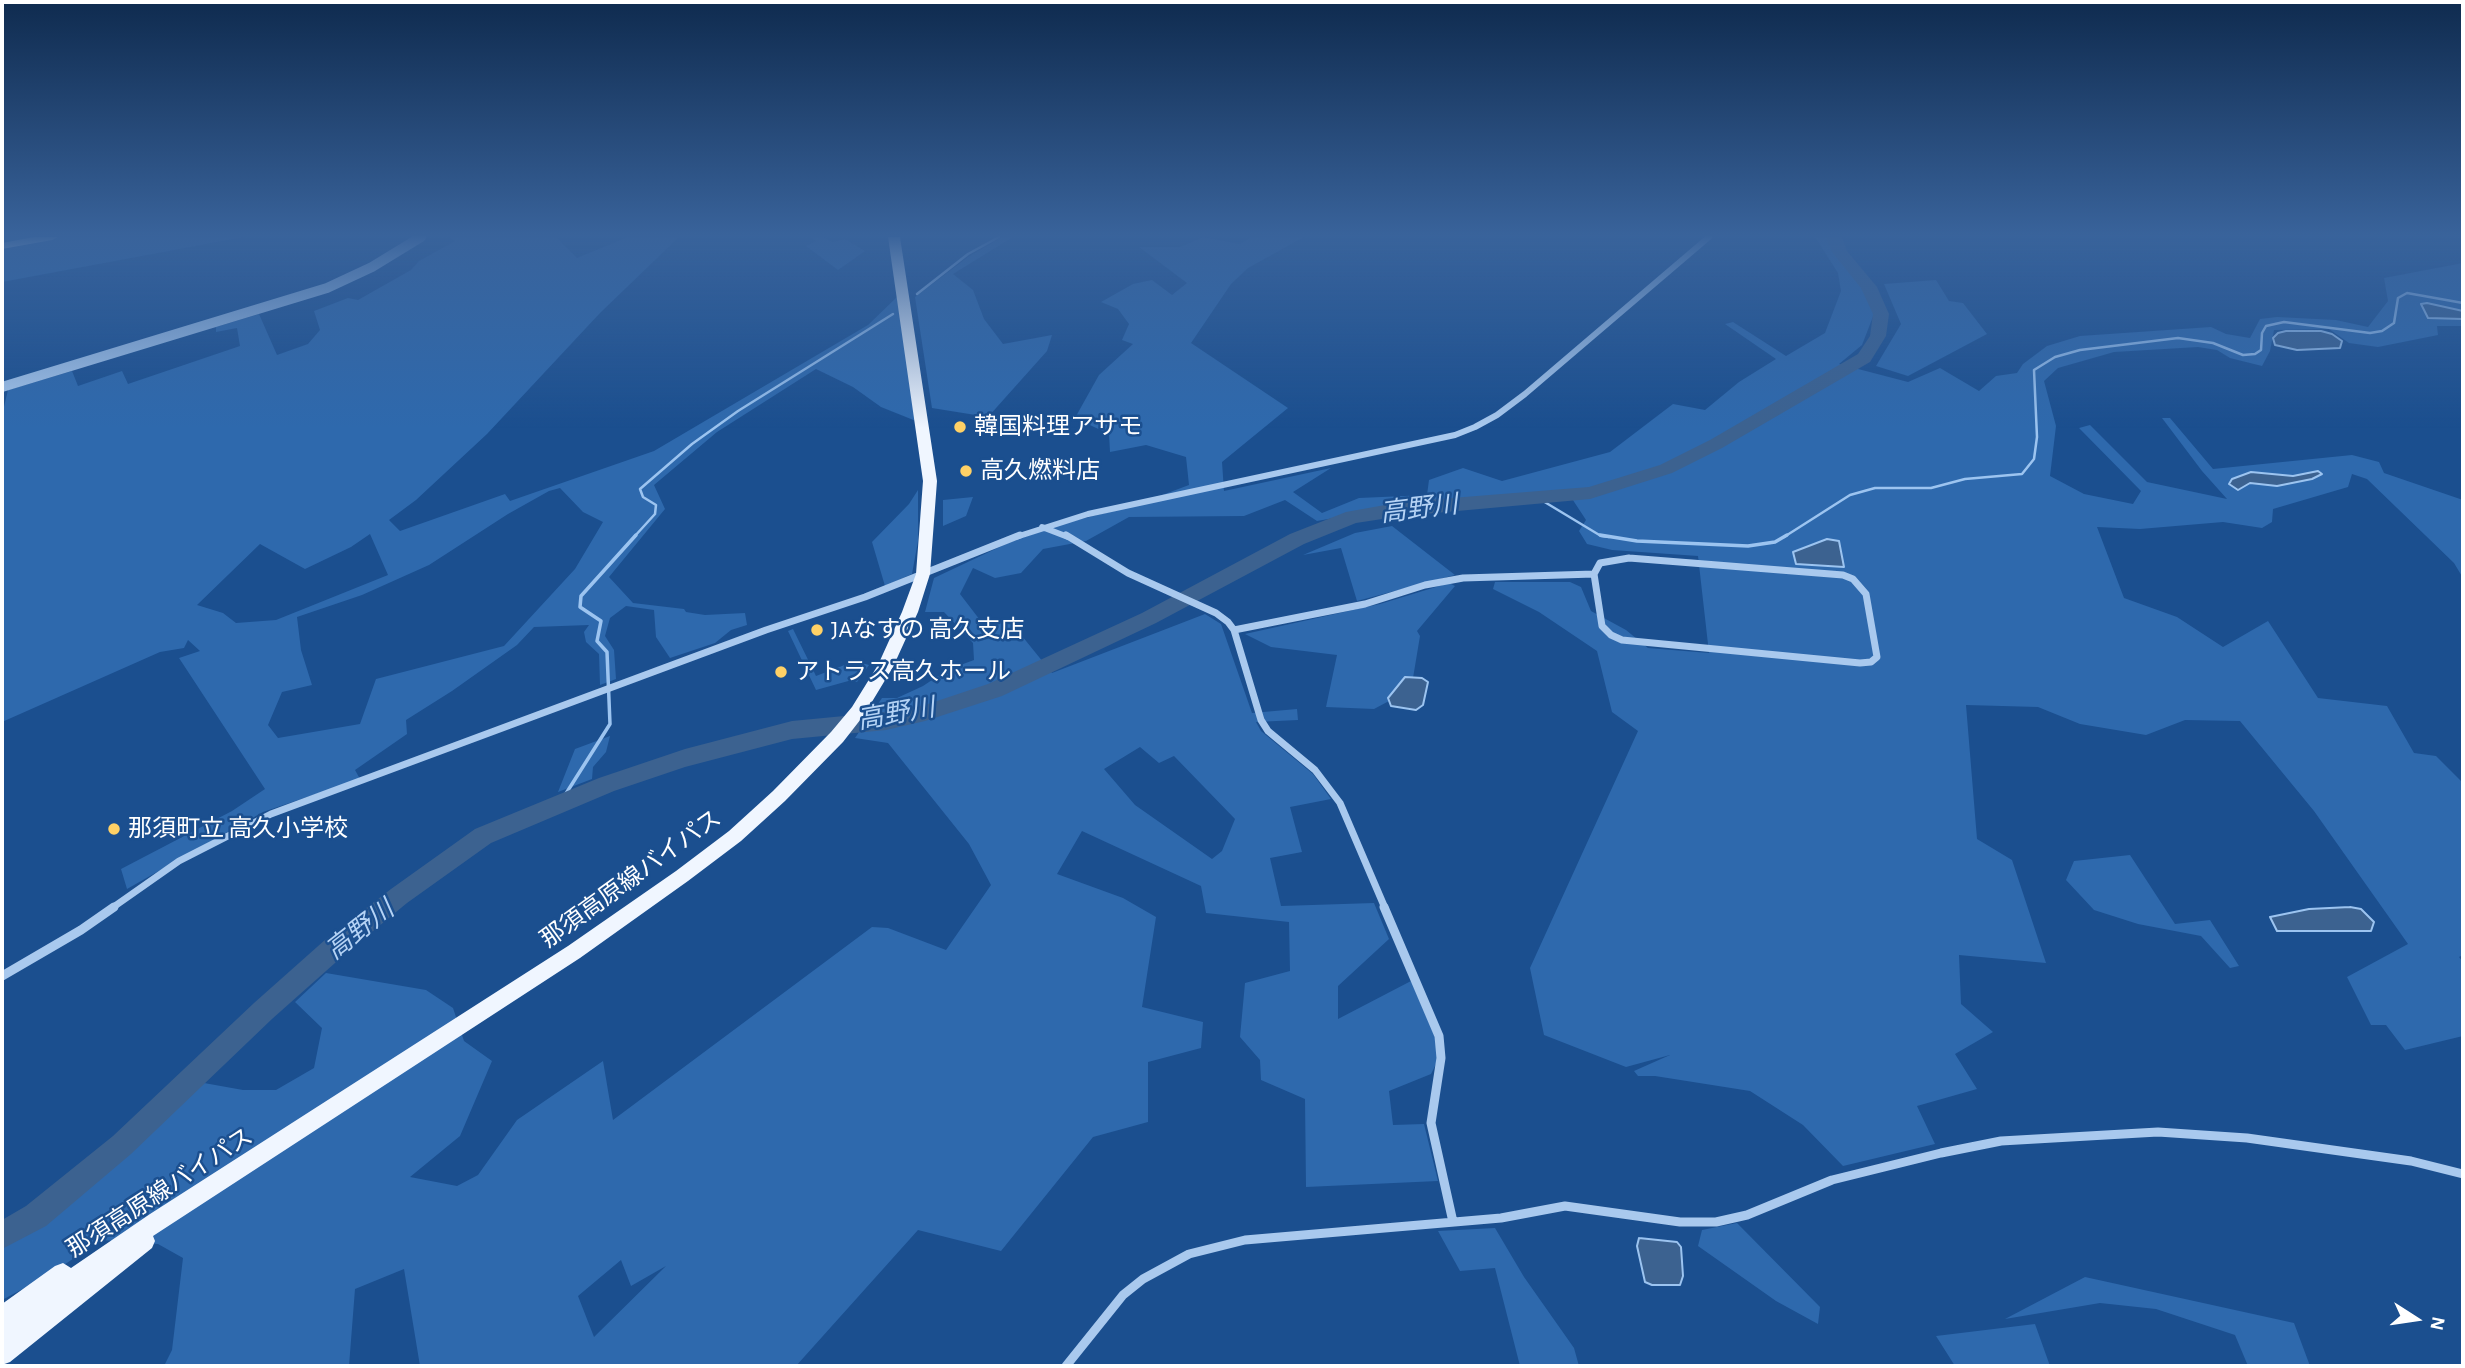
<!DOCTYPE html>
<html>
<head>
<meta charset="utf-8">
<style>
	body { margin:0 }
	#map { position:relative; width:2465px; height:1368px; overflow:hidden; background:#1b4f8f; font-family:"Alegreya Sans",sans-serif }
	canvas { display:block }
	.frame { position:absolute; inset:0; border:4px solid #fff; pointer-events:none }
	.north { position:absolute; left:2381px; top:1284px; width:70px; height:70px; -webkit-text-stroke:5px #1b4f8f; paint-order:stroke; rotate:102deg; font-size:19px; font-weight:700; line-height:28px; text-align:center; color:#fff }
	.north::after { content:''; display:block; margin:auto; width:24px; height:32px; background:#fff; clip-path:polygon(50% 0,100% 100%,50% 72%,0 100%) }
</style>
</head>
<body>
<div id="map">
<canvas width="2465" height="1368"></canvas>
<div class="frame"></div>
<div class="north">N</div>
</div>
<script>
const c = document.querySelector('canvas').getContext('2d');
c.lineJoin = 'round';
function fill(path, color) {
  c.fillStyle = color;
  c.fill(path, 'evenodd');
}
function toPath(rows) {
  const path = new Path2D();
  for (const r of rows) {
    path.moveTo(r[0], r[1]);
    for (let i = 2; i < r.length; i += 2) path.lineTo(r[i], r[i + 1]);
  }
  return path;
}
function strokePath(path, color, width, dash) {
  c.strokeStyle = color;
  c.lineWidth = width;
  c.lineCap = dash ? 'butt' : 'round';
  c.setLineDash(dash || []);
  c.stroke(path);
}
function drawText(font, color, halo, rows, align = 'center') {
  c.font = font + ' "Alegreya Sans","Noto Sans JP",sans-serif';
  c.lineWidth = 5;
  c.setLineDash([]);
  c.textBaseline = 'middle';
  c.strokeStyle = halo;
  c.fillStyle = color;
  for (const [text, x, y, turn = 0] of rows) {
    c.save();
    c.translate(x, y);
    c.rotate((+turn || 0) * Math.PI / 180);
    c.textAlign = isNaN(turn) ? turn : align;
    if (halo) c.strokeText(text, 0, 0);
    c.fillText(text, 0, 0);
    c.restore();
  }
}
const green = toPath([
	[2,237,244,237,2,282],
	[449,237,556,237,577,258,628,237,679,237,600,313,487,434,416,500,389,520,400,531,505,494,510,501,654,451,868,325,897,297,916,421,881,407,853,387,816,369,717,432,654,485,665,509,609,577,633,603,684,609,686,612,705,615,745,613,747,625,731,630,715,643,670,658,656,637,654,610,626,606,610,618,605,636,614,650,616,679,600,685,599,654,586,642,584,632,589,625,534,627,517,645,452,691,406,720,407,734,355,770,360,779,263,812,127,889,121,869,232,811,265,789,179,658,200,651,188,640,184,648,160,652,2,722,2,415,8,390,72,371,78,386,122,371,128,384,240,346,237,328,216,332,216,327,259,314,277,355,308,344,320,330,314,311,348,298,358,300,411,270,419,261,455,241],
	[560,488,583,512,603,522,575,569,504,646,376,679,360,724,278,738,268,725,282,692,312,685,301,650,297,617,362,595,429,565,508,514,549,491],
	[370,534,388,575,276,620,236,623,223,613,197,605,260,544,305,569,351,547],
	[810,237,823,237,832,242,845,239,865,251,838,270,806,246,816,241],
	[1002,237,1013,237,953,274,973,290,984,319,1003,344,1052,335,1047,351,988,417,932,408,915,297,968,257],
	[1203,237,1240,244,1251,237,1304,237,1248,268,1231,284,1191,343,1288,408,1222,462,1224,491,1331,468,1293,492,1322,513,1359,498,1427,495,1429,480,1463,468,1502,481,1610,452,1673,404,1705,410,1739,382,1776,359,1725,324,1733,322,1786,356,1825,333,1841,291,1838,273,1815,237,1831,237,1835,254,1863,284,1874,314,1862,345,1839,364,1908,382,1940,368,1979,391,1996,376,2017,373,2023,364,2047,346,2080,336,2211,327,2226,334,2250,338,2260,319,2277,317,2336,320,2368,327,2388,301,2384,278,2463,263,2463,326,2437,326,2438,335,2378,347,2349,343,2329,329,2274,330,2270,351,2262,366,2230,358,2217,350,2198,347,2114,352,2058,368,2044,381,2056,426,2050,476,2084,494,2133,504,2141,491,2079,428,2090,425,2147,482,2227,499,2202,471,2162,418,2170,418,2213,469,2352,455,2379,462,2384,473,2463,500,2463,578,2454,563,2367,479,2352,474,2348,487,2273,509,2272,522,2262,528,2223,522,2140,529,2097,527,2124,598,2177,617,2223,647,2268,621,2318,698,2387,706,2414,753,2436,756,2463,783,2463,955,2459,957,2463,962,2463,1036,2405,1050,2386,1025,2371,1025,2347,977,2408,944,2314,811,2240,721,2185,720,2146,735,2080,724,2038,707,1966,705,1977,839,2012,860,2046,963,1959,955,1961,1004,1993,1032,1955,1054,1977,1089,1917,1106,1935,1144,1843,1166,1803,1125,1750,1091,1655,1076,1638,1076,1634,1071,1670,1055,1626,1067,1544,1035,1530,968,1638,731,1612,712,1597,651,1539,612,1493,589,1495,582,1570,582,1581,587,1591,611,1626,630,1648,648,1709,653,1698,556,1612,550,1587,544,1579,531,1586,520,1567,491,1413,504,1317,521,1285,500,1244,516,1129,517,1086,541,1043,549,1021,573,995,578,973,568,960,594,983,624,1009,620,1052,673,1205,614,1221,624,1252,713,1297,709,1298,720,1256,722,1261,731,1313,774,1331,799,1290,807,1302,852,1270,858,1281,906,1374,903,1389,939,1338,986,1338,1019,1411,981,1435,1037,1438,1060,1431,1074,1389,1091,1393,1125,1424,1124,1438,1181,1306,1187,1305,1099,1261,1080,1260,1060,1240,1037,1245,983,1290,971,1289,922,1206,913,1201,886,1082,831,1057,874,1123,898,1156,917,1142,1007,1203,1022,1201,1048,1148,1062,1148,1122,1093,1137,1001,1251,918,1230,796,1366,420,1366,404,1269,355,1289,349,1366,164,1366,172,1350,183,1258,158,1244,101,1240,49,1275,2,1300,2,1246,70,1201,204,1083,243,1090,276,1090,314,1068,322,1028,295,1002,326,973,426,990,453,1008,464,1041,492,1061,460,1136,410,1177,457,1186,478,1175,517,1120,603,1061,613,1120,872,927,888,928,946,950,991,885,969,844,888,743,855,738,882,698,897,698,923,686,947,670,974,660,973,643,944,612,925,612,934,578,1008,543,1057,525,1130,507,1189,485,1186,457,1146,445,1110,452,1109,434,1075,418,1099,375,1133,344,1122,340,1129,324,1118,309,1101,302,1133,284,1152,280,1172,295,1187,283,1139,247,1180,247],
	[1140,747,1159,763,1174,756,1235,819,1222,851,1212,859,1135,805,1104,769],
	[621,1260,631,1286,666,1266,594,1337,578,1296],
	[1936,280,1949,301,1963,303,1987,334,1908,376,1876,366,1901,324,1884,284],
	[918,490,918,541,912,574,885,586,872,542,909,504],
	[973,497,966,516,943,526,943,500],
	[1392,526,1455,575,1357,601,1341,548,1303,555,1355,533],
	[1449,583,1455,586,1417,631,1420,636,1413,678,1405,678,1388,698,1389,701,1374,709,1326,707,1337,655,1271,647,1245,634,1380,604],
	[793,629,816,676,855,661,869,665,857,682,852,680,816,690,788,631],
	[610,736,606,752,593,767,592,779,558,792,575,749],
	[2130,855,2175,924,2210,920,2239,966,2230,968,2201,936,2138,924,2094,910,2066,880,2074,861],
	[1737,1223,1820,1307,1818,1324,1776,1301,1698,1246,1702,1230],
	[1495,1228,1524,1277,1574,1348,1579,1366,1520,1366,1495,1268,1460,1271,1438,1231],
	[2085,1277,2294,1323,2310,1366,2248,1366,2235,1335,2156,1309,2100,1303,2005,1319],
	[2035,1324,2050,1366,1955,1366,1936,1336]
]);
const water = toPath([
	[2427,303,2463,311,2463,319,2428,318,2421,304,2427,303],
	[2286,331,2321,331,2332,334,2342,341,2340,348,2297,350,2275,345,2273,338,2278,333,2286,331],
	[2318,471,2322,474,2312,479,2277,486,2250,483,2238,490,2229,484,2232,479,2251,472,2293,476,2318,471],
	[1827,539,1839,541,1844,567,1796,564,1793,552,1827,539],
	[1405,677,1422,678,1428,682,1423,705,1416,710,1391,706,1388,698,1405,677],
	[2350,907,2361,909,2374,922,2371,931,2277,931,2270,917,2309,909,2350,907],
	[1639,1238,1677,1242,1681,1247,1683,1276,1680,1285,1652,1285,1645,1282,1637,1246,1639,1238]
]);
const streamFar1 = toPath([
	[917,294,968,254,999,237],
	[1538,498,1601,536,1609,537],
	[634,537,655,514,656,505,643,497,640,489,692,444,738,411,893,314],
	[1784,537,1850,495,1875,488,1931,488,1965,479,2022,474,2034,459,2037,437,2034,370,2055,357,2080,350,2178,338,2213,343,2243,355,2255,354,2261,350,2262,333,2266,326,2284,322,2370,333,2382,331,2394,323,2398,298,2407,293,2463,303]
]);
const stream = toPath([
	[1600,535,1637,541,1748,546,1775,542,1787,535],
	[560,803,610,724,607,652,597,641,601,621,580,607,581,596,636,535]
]);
const river = toPath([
	[1826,237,1842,237,1847,251,1877,287,1889,314,1886,336,1870,362,1722,448,1672,473,1590,499,1402,516,1356,523,1304,544,1156,623,1002,696,925,721,886,730,792,739,685,767,614,791,491,843,407,903,344,955,272,1019,131,1154,46,1226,2,1249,2,1220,26,1206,113,1136,254,1003,326,939,391,889,475,829,599,778,685,749,792,721,886,712,925,705,988,684,1142,613,1290,534,1346,512,1402,502,1589,487,1660,465,1710,440,1858,354,1870,336,1873,314,1861,288,1832,252,1826,237]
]);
const minorFar2 = toPath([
	[1042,527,1068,537],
	[1016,537,1088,514,1455,435,1475,427,1497,415,1525,394,1709,237]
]);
const minorFar1 = toPath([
	[1066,535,1128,573,1216,613,1228,622,1234,630,1261,720,1268,731,1315,770,1340,803,1385,908],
	[1629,558,1843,575,1853,579,1866,594,1877,657,1871,662,1860,663,1622,640,1611,635,1602,626,1594,574,1600,563,1629,558],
	[1234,630,1365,604,1425,585,1463,578,1594,574],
	[112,908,179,861,271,814,766,630,865,597,1020,535]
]);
const minor = toPath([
	[1384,907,1439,1036,1441,1058,1431,1123,1453,1222],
	[2,976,81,930,114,907],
	[1066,1366,1123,1295,1143,1279,1189,1254,1245,1240,1501,1218,1565,1206,1680,1222,1716,1222,1747,1215,1832,1180,1941,1153,2001,1141,2158,1132,2247,1138,2411,1161,2463,1174]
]);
const tertiary = toPath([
	[2,387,327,288,372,267,421,237]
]);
const primary = toPath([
	[34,237,58,237,52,240,2,249,2,243,34,237],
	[888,237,900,237,937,481,930,574,918,612,893,667,864,715,843,742,785,801,741,841,688,881,580,958,153,1236,155,1241,152,1248,10,1362,2,1365,2,1304,55,1266,63,1263,71,1268,150,1214,568,946,676,871,729,831,773,791,831,732,852,707,878,665,902,612,916,574,923,481,888,237]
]);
const markers = [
	[960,427,7,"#ffd166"],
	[966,471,7,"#ffd166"],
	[817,630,7,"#ffd166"],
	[781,672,7,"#ffd166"],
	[114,829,7,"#ffd166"]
];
const poiNames = [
	["韓国料理アサモ",974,427],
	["高久燃料店",980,471],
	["JAなすの 高久支店",831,630],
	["アトラス高久ホール",795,672],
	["那須町立 高久小学校",128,829]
];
const streetNames = [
	["那須高原線バイパス",631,879,-36],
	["那須高原線バイパス",160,1193,-33]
];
const waterNames = [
	["高野川",1419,509,-7],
	["高野川",896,714,-10],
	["高野川",360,930,-38]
];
fill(green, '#2e69ad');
fill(water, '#3c6290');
strokePath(water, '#9cc4f0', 2);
strokePath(streamFar1, '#9cc4f0', 2.5);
strokePath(stream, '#9cc4f0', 3.5);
fill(river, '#3c6290');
strokePath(minorFar2, '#a9c9ee', 6);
strokePath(minorFar1, '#a9c9ee', 7);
strokePath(minor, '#a9c9ee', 9);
strokePath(tertiary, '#a9c9ee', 10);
fill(primary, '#f0f6ff');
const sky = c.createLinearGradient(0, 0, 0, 428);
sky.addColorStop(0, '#0f2b4f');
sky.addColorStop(0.55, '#39639b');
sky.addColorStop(1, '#39639b00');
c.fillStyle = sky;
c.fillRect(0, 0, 2465, 428);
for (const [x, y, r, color] of markers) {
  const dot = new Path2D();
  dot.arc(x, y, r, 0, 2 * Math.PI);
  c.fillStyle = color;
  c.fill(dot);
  strokePath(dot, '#1b4f8f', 2.5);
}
drawText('24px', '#fff', '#1b4f8f', poiNames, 'left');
drawText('24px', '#fff', '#1b4f8f', streetNames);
drawText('italic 26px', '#b5d3f5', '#1b4f8f', waterNames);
</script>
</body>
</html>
